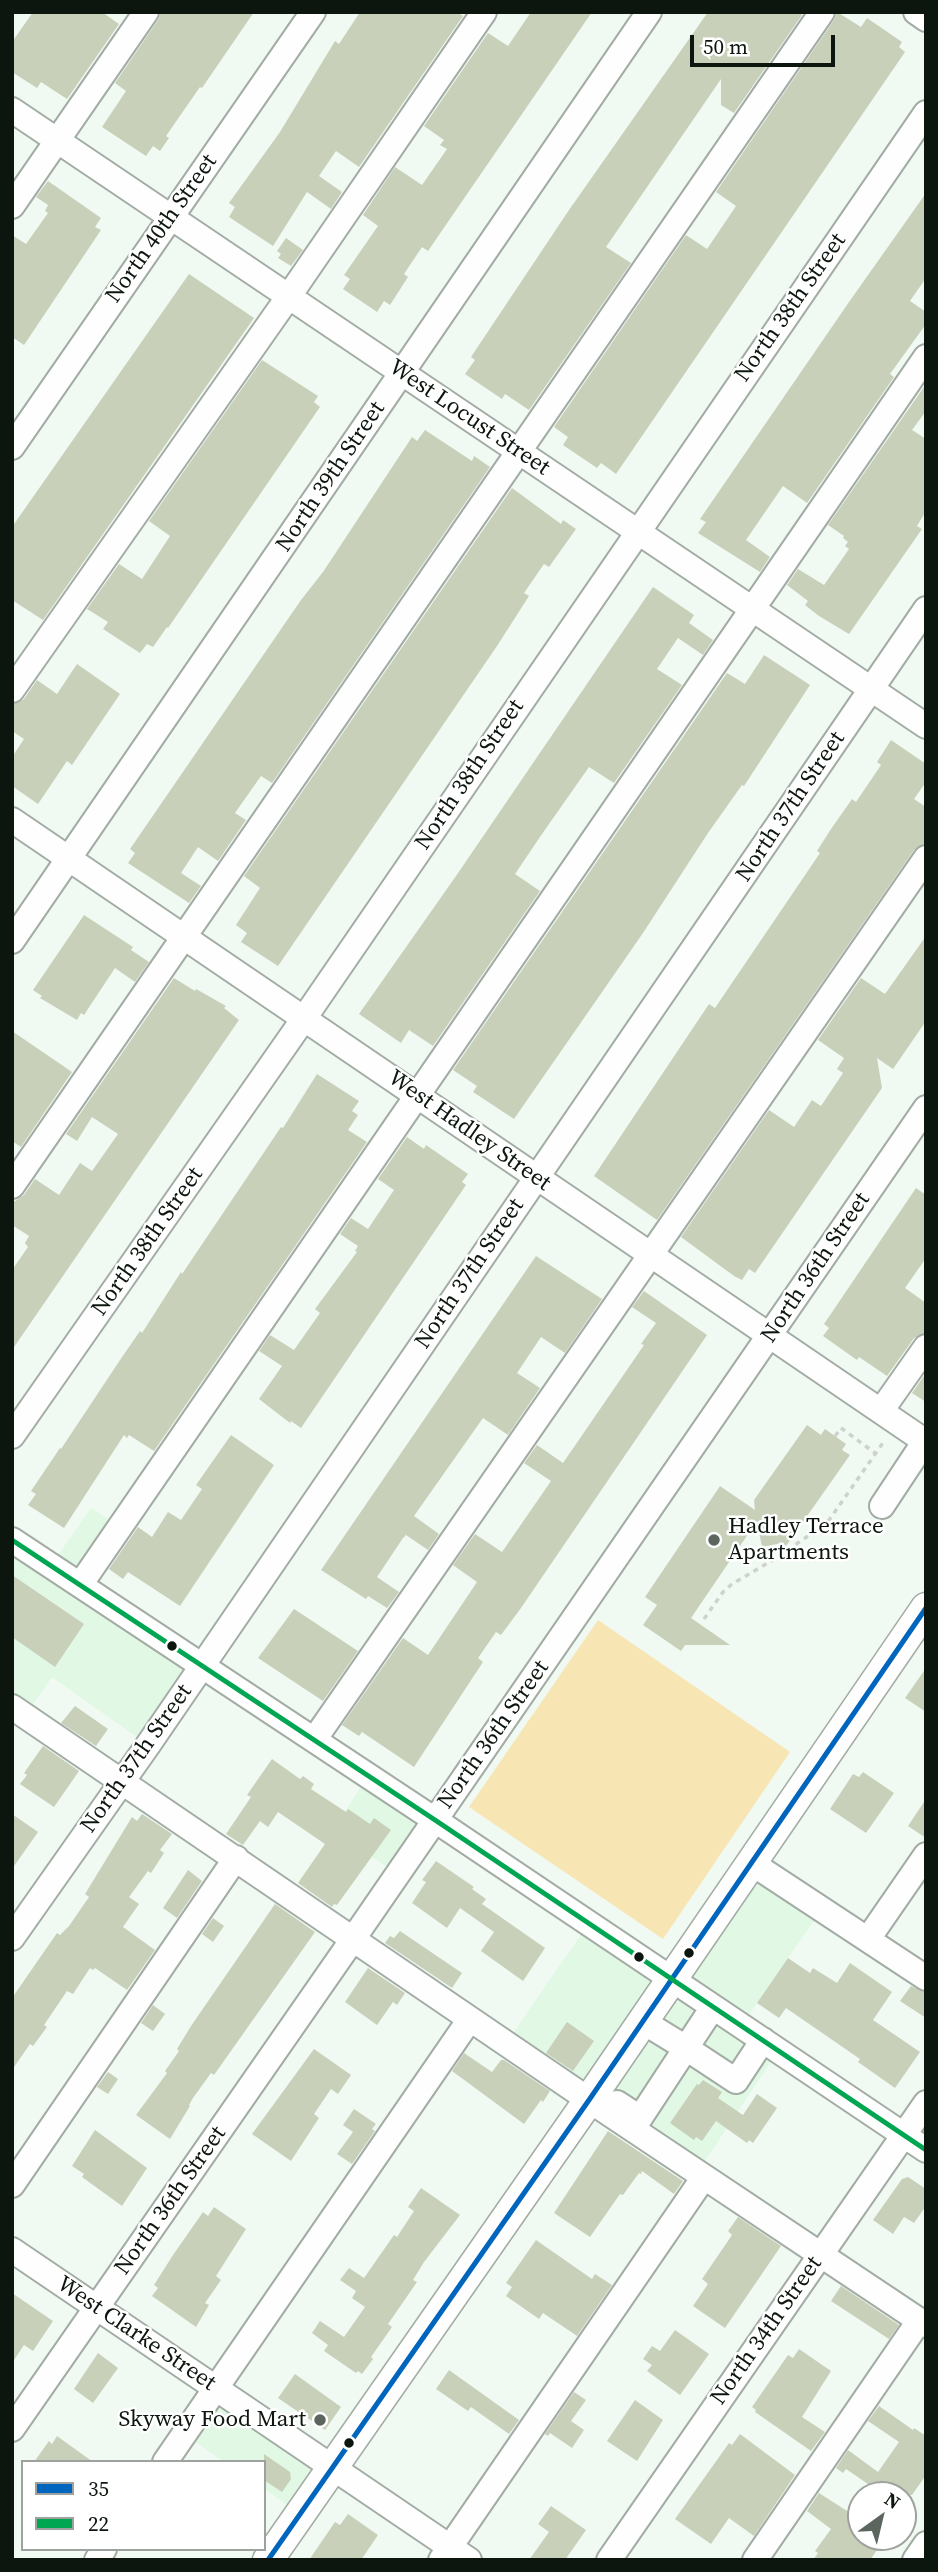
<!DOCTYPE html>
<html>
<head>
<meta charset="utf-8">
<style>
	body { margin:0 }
	#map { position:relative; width:938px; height:2572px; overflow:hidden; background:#f0faf2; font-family:"Source Serif 4",serif }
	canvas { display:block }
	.frame { position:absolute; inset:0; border:14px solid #0c160e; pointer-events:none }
	.legend { position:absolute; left:21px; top:2460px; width:245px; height:91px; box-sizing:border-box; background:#fff; border:2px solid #9ea29f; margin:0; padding:9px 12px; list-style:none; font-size:21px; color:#0c160e }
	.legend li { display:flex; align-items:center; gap:14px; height:35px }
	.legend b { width:35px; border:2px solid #9ea29f }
	.north { position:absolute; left:847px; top:2481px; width:70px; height:70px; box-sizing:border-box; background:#fff; border:2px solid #9ea29f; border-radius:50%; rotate:34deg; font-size:19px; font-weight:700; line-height:28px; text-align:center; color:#0c160e }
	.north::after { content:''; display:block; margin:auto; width:24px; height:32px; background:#5c665e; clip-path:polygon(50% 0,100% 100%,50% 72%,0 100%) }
	.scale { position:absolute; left:690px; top:35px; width:145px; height:32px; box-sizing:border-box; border:4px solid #0c160e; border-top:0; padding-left:9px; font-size:21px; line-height:24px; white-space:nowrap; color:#0c160e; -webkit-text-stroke:5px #fff; paint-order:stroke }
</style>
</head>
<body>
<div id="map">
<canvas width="938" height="2572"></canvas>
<div class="frame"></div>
<ul class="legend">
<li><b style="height:9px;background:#0065bd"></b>35</li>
<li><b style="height:9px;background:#00a651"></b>22</li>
</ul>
<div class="north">N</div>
<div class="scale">50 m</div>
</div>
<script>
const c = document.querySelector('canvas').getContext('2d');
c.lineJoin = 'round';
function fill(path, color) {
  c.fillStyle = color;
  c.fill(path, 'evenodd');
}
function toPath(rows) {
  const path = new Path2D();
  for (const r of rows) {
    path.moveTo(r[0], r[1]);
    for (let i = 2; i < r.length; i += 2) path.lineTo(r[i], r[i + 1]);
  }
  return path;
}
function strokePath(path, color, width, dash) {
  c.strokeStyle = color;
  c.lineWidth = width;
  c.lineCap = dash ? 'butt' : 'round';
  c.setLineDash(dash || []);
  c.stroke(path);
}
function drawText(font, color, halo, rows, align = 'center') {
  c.font = font + ' "Source Serif 4",serif';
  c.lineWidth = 5;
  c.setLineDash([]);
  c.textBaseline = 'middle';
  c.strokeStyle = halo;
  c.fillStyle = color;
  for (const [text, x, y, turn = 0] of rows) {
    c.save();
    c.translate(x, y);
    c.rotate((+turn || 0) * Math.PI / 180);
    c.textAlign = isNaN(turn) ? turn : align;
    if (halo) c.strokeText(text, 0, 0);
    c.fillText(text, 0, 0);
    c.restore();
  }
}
const built = toPath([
	[91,1508,119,1526,80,1585,202,1666,148,1745,52,1677,25,1716,12,1707,12,1540,51,1565],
	[368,1776,435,1820,398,1874,332,1831],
	[750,1862,822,1909,742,2025,778,2051,697,2173,506,2043,589,1923,670,1977],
	[216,2389,332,2467,300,2513,264,2489,264,2462,224,2462,184,2434]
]);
const green = toPath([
	[598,1620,790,1752,663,1939,469,1807]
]);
const building = toPath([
	[33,12,102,12,119,24,67,99,41,82,37,88,12,72,12,42],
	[161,12,254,12,202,88,200,87,166,136,169,138,160,151,153,146,146,156,102,127,126,91,115,83,158,20],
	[360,12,457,12,463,16,359,167,336,151,319,176,342,192,331,209,307,192,273,246,229,217,235,207,229,203,280,132,335,41,339,44],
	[531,12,592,12,428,251,422,247,404,274,408,277,390,305,384,301,377,312,343,289,350,279,344,275,378,226,363,215,395,167,422,185,447,149,440,145,444,140,424,126,488,33,508,46],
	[708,12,799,12,802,15,734,113,721,105,721,79,606,247,631,263,529,410,505,394,502,399,465,374,475,360,471,357,569,210],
	[837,12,861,27,867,18,902,42,899,47,905,52,616,474,601,463,597,468,563,445,568,437,554,427,686,235,707,249,736,206,716,192,834,20],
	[48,181,101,218,95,227,101,230,24,345,12,337,12,235,26,244,48,213,45,211,48,205,36,197],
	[926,193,926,278,910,301,926,312,926,324,890,374,894,377,807,503,783,486,746,540,770,557,760,572,698,533,706,522,700,519,849,302],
	[286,238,303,250,291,266,278,258,281,254,277,251],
	[189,274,254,318,43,620,12,600,12,527],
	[262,360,318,396,314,402,320,407,168,628,167,627,153,647,147,644,140,653,103,629,108,622,87,609,119,564,142,579,170,536,149,521],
	[926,384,926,411,912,430,926,439,926,511,917,526,922,529,849,634,819,616,805,605,808,601,787,585,798,569,824,585,849,549,845,546,848,542,843,538,844,536,828,525],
	[425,430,472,461,474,456,490,467,272,783,261,776,235,813,246,820,218,861,198,847,181,873,201,886,189,903,128,863,135,853,130,849,301,600,323,572,412,437,417,441],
	[512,488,561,524,563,520,576,529,549,567,544,564,524,593,529,596,497,646,278,966,241,942,247,933,236,925,260,888,244,876],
	[653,587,694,615,689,623,713,640,703,655,678,638,657,669,682,685,614,783,589,767,542,834,515,874,540,891,433,1046,409,1030,401,1043,359,1014,456,876],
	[764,655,810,685,744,786,742,785,708,833,643,933,514,1119,473,1092,477,1086,453,1070,727,673,745,684],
	[77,664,120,694,72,765,67,761,38,804,12,786,12,757,24,739,12,731,12,705,24,699,37,680,57,694],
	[891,740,926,764,926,782,914,799,926,807,926,843,914,850,657,1220,594,1176,709,1004,715,1008,820,853,817,851,831,829,852,799,856,802,881,765,877,762],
	[84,915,133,947,131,950,149,962,135,982,115,968,84,1015,81,1013,77,1020,40,998,42,996,33,990],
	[926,936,926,1021,893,1069,877,1058,882,1088,755,1273,749,1269,742,1280,734,1276,681,1237,769,1110,794,1127,812,1100,821,1106,843,1073,837,1069,844,1058,818,1040,861,978,885,994],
	[174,978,195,991,196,989,226,1006,224,1008,239,1020,12,1350,12,1270,28,1247,25,1243,29,1236,12,1225,12,1203,24,1195,35,1179,59,1195,80,1163,92,1171,118,1134,92,1117,77,1141,66,1134],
	[12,1031,72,1072,21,1147,12,1141],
	[317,1074,359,1101,352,1111,358,1115,348,1130,367,1142,154,1451,129,1435,127,1438,124,1435,64,1528,28,1505,36,1494,31,1491,60,1448,61,1449,120,1360,140,1331,142,1333,181,1272,182,1274,281,1127,283,1128],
	[407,1137,424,1149,426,1145,468,1174,462,1182,466,1185,301,1428,291,1421,290,1423,259,1399,282,1366,259,1351,270,1335,294,1350,320,1313,315,1309,357,1252,355,1251,358,1246,340,1234,351,1218,368,1229,394,1190,378,1179],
	[916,1188,926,1195,926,1258,905,1288,926,1303,926,1332,914,1338,887,1376,859,1357,857,1360,823,1336,829,1328,824,1324],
	[536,1256,602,1299,565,1353,541,1337,517,1373,540,1388,508,1435,483,1418,414,1516,439,1534,428,1550,406,1535,403,1538,377,1577,399,1592,387,1608,368,1596,366,1599,321,1570],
	[644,1291,707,1335,521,1608,501,1635,496,1632,478,1658,483,1662,414,1767,362,1732,359,1736,342,1725,403,1638,428,1655,477,1582,453,1565,475,1534,502,1552,551,1481,524,1463,537,1445,563,1463,644,1345,641,1344,656,1323,632,1307],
	[926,1373,926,1402,912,1393],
	[807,1425,821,1435,825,1429,846,1444,842,1450,850,1455,786,1546,782,1543,762,1547,757,1521,691,1618,730,1645,685,1645,681,1651,643,1625,657,1605,645,1597,720,1486,755,1510,754,1500],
	[231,1435,274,1465,180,1606,128,1572,123,1579,109,1569,138,1527,152,1537,168,1512,181,1520,202,1489,196,1485],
	[12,1575,84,1624,55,1667,12,1637],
	[294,1609,358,1651,323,1701,258,1658],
	[926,1668,926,1712,905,1698],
	[75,1706,108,1729,96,1746,61,1723],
	[43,1746,79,1771,54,1807,20,1784,27,1775,24,1773],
	[272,1759,300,1779,303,1776,314,1784,311,1789,346,1812,348,1809,370,1824,374,1818,391,1830,337,1905,334,1904,332,1907,298,1883,325,1844,278,1812,268,1827,260,1821,243,1845,226,1834,251,1797,247,1795],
	[863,1772,894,1793,866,1833,830,1809,853,1774,859,1777],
	[926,1799,926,1838,908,1826],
	[12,1814,38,1832,12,1869],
	[142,1814,172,1834,160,1850,164,1853,151,1873,148,1871,129,1897,139,1904,123,1927,155,1950,127,1990,95,1968,93,1970,90,1968,73,1994,67,1991,44,2025,47,2027,33,2046,30,2044,12,2070,12,1998,57,1933,60,1935,69,1926,89,1897,85,1894,132,1817,137,1821],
	[436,1861,474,1887,472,1889,486,1899,482,1904,545,1948,523,1981,481,1951,494,1932,460,1908,447,1928,412,1903,426,1882,422,1880],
	[188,1870,202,1881,177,1918,163,1908],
	[275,1904,315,1932,214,2075,211,2073,193,2098,189,2105,190,2106,170,2139,136,2115,167,2073,165,2071,179,2051,177,2049,191,2026],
	[213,1918,224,1926,213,1942,202,1934],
	[400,1931,462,1973,452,1988,385,1943,390,1936,394,1938],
	[788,1958,810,1973,813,1968,837,1983,850,1963,892,1992,873,2020,920,2052,895,2088,858,2062,860,2059,786,2008,779,2018,757,2003],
	[368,1968,405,1993,397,2005,393,2002,377,2025,345,2002],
	[911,1986,926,1993,926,2018,900,2001],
	[153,2005,165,2014,153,2031,141,2023],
	[567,2022,594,2041,573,2071,546,2053],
	[314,2049,351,2075,338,2094,331,2089,314,2114,319,2118,291,2161,252,2134],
	[464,2053,492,2072,501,2060,504,2060,550,2091,543,2102,541,2100,524,2124,452,2071],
	[108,2072,118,2079,108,2094,97,2087],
	[703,2080,722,2092,718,2098,743,2115,757,2094,777,2108,753,2143,749,2140,747,2143,716,2121,702,2141,696,2137,694,2140,670,2123,697,2084,699,2085],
	[354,2109,376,2124,372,2129,375,2131,352,2164,337,2154,353,2132,343,2125],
	[95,2130,147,2168,122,2206,82,2177,84,2174,72,2166],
	[608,2131,683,2181,674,2194,642,2171,641,2174,639,2173,623,2195,620,2194,590,2237,554,2213],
	[908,2177,926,2189,926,2206,914,2223,904,2217,893,2234,873,2220,902,2179],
	[421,2188,460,2215,424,2262,413,2280,417,2282,388,2324,392,2327,371,2357,373,2359,362,2374,358,2371,356,2373,324,2351,328,2345,312,2333,320,2321,344,2337,365,2307,352,2298,356,2291,340,2280,349,2268,364,2278,394,2235,397,2237,414,2211,408,2207],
	[214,2207,246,2229,216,2276,221,2280,205,2303,209,2305,196,2327,152,2296,158,2288,154,2285,173,2255,203,2212,208,2216],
	[738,2217,781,2246,725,2328,693,2306,708,2284,702,2279,732,2235,728,2231],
	[536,2240,592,2279,595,2274,612,2285,577,2336,543,2313,539,2319,506,2296,512,2287,506,2283],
	[841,2286,899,2325,889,2339,831,2301],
	[12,2293,53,2321,33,2351,24,2345,12,2363],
	[675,2330,709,2354,680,2395,647,2371,652,2365,643,2359,652,2346,660,2351],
	[799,2349,831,2371,802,2417,825,2432,811,2451,755,2412,756,2410,752,2407,788,2355,793,2358],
	[98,2353,118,2368,93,2403,74,2389],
	[449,2370,519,2420,509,2434,471,2407,468,2411,436,2389],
	[295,2374,341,2407,325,2430,278,2398],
	[574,2392,586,2400,571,2421,584,2430,572,2448,550,2433,548,2436,545,2434],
	[635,2400,663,2420,637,2461,607,2441],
	[879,2406,913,2430,914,2428,926,2436,926,2475,912,2495,884,2495,846,2469,843,2473,836,2468,848,2450,878,2472,899,2442,868,2421],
	[740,2434,795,2475,754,2536,729,2518,711,2544,675,2519,729,2443,732,2445],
	[57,2436,93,2462,34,2462,49,2441,52,2444],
	[264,2454,290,2472,291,2479,282,2492,264,2480],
	[819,2493,861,2520,861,2537,886,2537,870,2560,813,2560,818,2553,815,2551,831,2529,807,2511],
	[551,2506,586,2530,565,2560,529,2560,549,2532,538,2524],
	[348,2514,378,2535,361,2560,309,2560,335,2522,340,2525]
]);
const path = toPath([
	[835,1436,841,1428,875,1453],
	[704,1619,723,1592,732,1584,773,1560,827,1523,885,1440]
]);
const minor = toPath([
	[916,12,926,19],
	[12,110,926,726],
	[12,206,146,12],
	[12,447,313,12],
	[12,690,289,296,484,12],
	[12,820,926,1442],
	[12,941,649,12],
	[12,1186,822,12],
	[881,1411,926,1347],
	[12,1436,305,1017,926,113],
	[882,1506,925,1441],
	[12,1540,435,1820,926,2150],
	[80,1585,926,357],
	[12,1707,589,2100,926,2325],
	[314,1740,926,858],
	[750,1862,926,1978],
	[12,1938,148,1745,926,609],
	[868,1939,926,1855],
	[713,2007,686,2048,736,2081,763,2040],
	[617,2103,640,2118,686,2048,642,2021],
	[12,2185,236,1858],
	[12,2250,469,2560],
	[12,2429,353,1939,926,1108],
	[165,2462,470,2019],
	[97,2560,104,2549],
	[441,2560,704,2177],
	[609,2560,926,2103],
	[755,2560,919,2321],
	[915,2560,926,2544]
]);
const major = toPath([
	[268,2560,589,2100,926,1608]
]);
const bus1 = toPath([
	[268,2560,589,2100,926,1608]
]);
const bus2 = toPath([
	[12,1540,435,1820,926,2150]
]);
const markers = [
	[714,1540,7,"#5c665e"],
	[172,1646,6,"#0c160e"],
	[689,1953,6,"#0c160e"],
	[639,1957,6,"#0c160e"],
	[320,2420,7,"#5c665e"],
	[349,2443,6,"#0c160e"]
];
const streetNames = [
	["North 40th Street",162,229,-55],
	["North 38th Street",791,308,-55],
	["West Locust Street",469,418,34],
	["North 39th Street",331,477,-56],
	["North 38th Street",470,775,-56],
	["North 37th Street",791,807,-56],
	["West Hadley Street",469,1131,35],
	["North 38th Street",148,1242,-55],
	["North 36th Street",816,1268,-56],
	["North 37th Street",470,1274,-56],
	["North 36th Street",494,1735,-55],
	["North 37th Street",137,1759,-55],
	["North 36th Street",171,2201,-55],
	["North 34th Street",767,2331,-55],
	["West Clarke Street",136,2334,34]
];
const poiNames = [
	["Hadley Terrace",728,1527],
	["Apartments",728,1553],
	["Skyway Food Mart",306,2420,"right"]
];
fill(built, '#e0f8e4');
fill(green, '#f7e5b4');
fill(building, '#c8d0ba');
strokePath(minor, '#a2aba4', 28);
strokePath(major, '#a2aba4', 33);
strokePath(path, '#ced1ce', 3.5, [5, 5]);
strokePath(minor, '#fdfefd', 24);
strokePath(major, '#fdfefd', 30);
strokePath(bus1, '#0065bd', 5);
strokePath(bus2, '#00a651', 5);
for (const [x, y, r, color] of markers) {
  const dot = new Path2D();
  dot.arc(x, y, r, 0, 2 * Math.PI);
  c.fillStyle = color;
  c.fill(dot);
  strokePath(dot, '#fff', 2.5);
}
drawText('23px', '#0c160e', '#fff', streetNames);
drawText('23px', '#0c160e', '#fff', poiNames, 'left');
</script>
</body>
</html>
